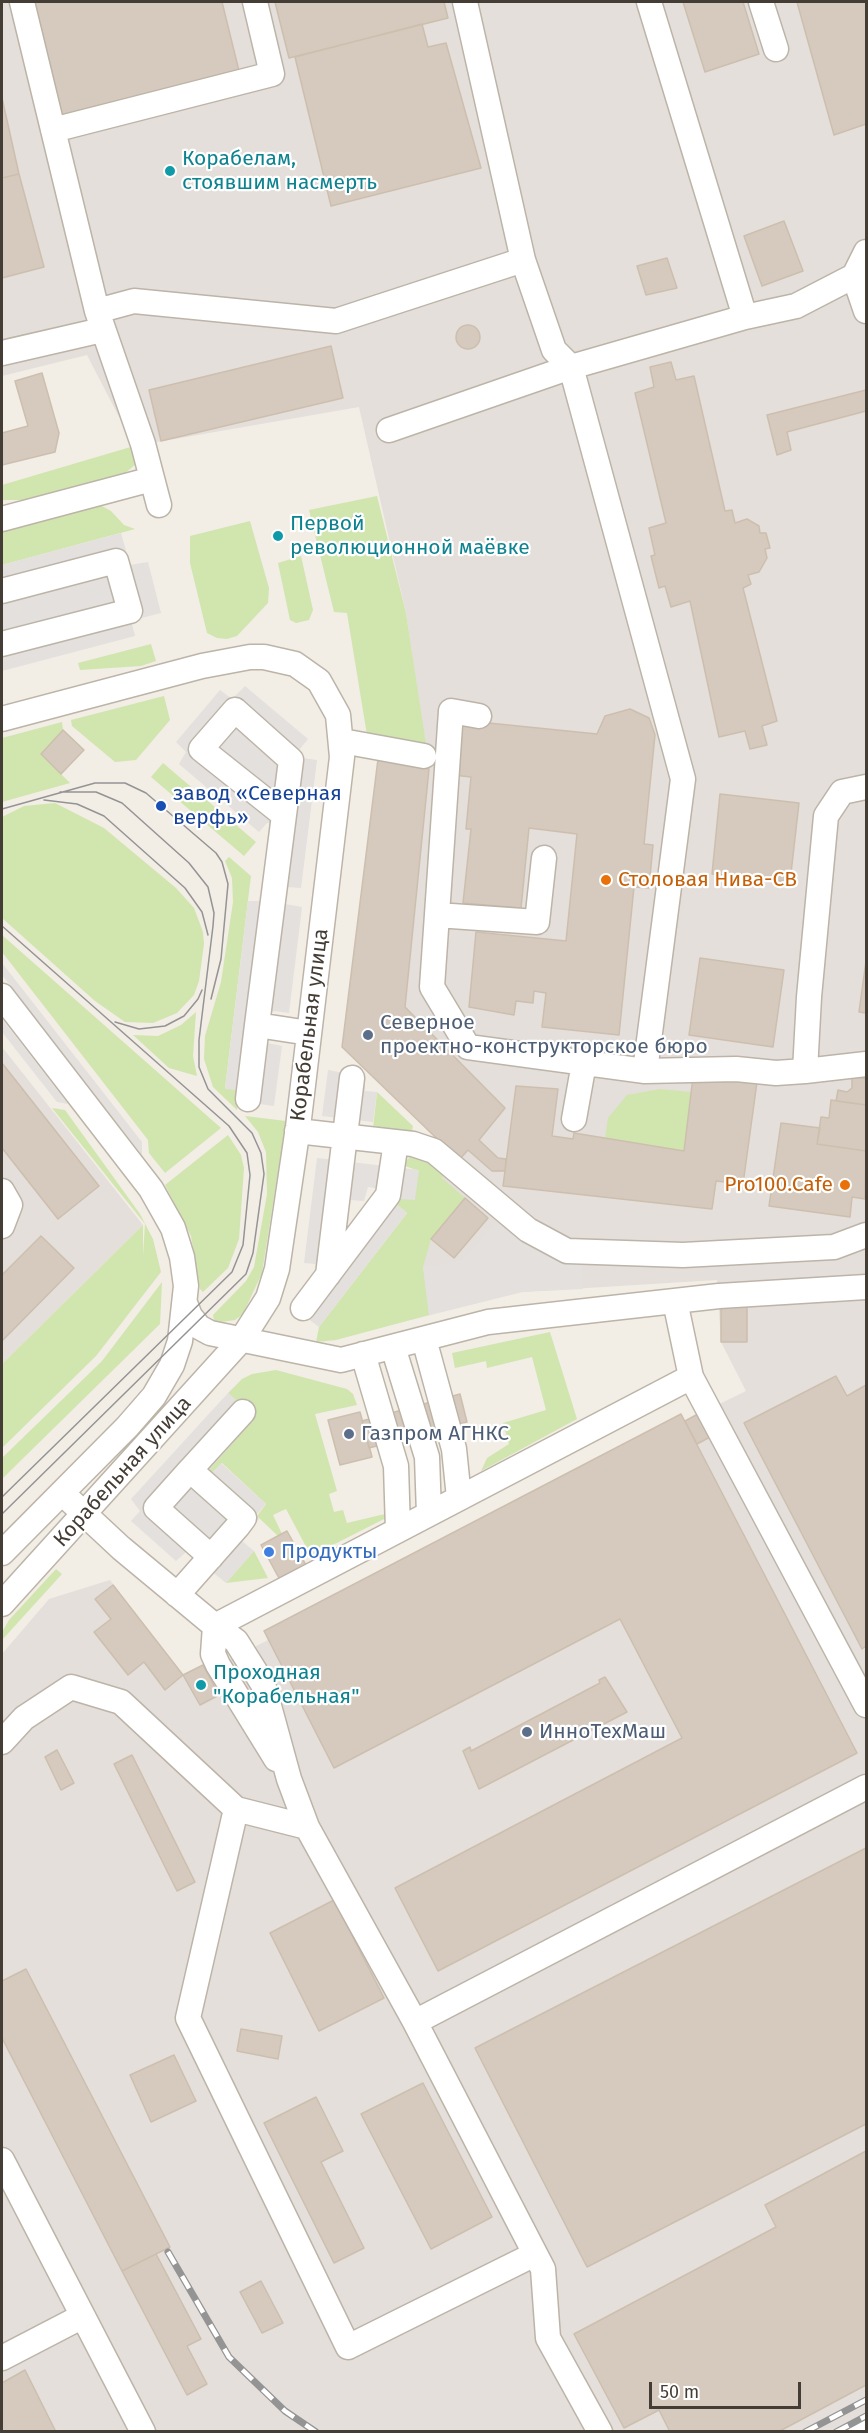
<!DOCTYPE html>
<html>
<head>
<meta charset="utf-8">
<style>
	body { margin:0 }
	#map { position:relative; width:868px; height:2433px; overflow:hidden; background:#f2ede5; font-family:"Fira Sans",sans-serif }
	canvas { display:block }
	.frame { position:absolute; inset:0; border:3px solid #443d35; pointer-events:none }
	.scale { position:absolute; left:649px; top:2382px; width:152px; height:27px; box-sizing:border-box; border:3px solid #443d35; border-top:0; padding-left:8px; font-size:18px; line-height:21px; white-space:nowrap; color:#443d35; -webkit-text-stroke:4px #fff; paint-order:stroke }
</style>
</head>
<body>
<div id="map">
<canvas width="868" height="2433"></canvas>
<div class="frame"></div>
<div class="scale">50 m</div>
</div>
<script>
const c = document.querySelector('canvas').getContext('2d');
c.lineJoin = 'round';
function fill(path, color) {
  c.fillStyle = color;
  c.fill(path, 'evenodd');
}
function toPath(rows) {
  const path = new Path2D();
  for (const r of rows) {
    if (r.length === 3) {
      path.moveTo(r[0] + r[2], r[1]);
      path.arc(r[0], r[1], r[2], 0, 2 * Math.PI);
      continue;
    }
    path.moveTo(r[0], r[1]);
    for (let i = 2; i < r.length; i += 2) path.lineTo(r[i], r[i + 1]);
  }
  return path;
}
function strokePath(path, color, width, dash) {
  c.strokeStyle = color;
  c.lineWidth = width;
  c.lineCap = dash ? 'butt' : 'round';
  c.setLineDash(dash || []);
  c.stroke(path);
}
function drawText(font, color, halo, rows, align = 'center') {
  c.font = font + ' "Fira Sans",sans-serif';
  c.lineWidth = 4.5;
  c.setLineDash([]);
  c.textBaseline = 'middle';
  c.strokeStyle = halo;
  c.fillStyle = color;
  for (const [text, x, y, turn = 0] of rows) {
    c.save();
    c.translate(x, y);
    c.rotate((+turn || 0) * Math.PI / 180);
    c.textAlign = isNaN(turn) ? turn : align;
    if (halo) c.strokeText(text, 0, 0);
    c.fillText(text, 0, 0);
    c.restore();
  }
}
const industrial = toPath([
	[2,2,866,2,866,2431,2,2432,2,1654,49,1599,110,1580,183,1675,203,1665,207,1671,268,1640,264,1631,681,1414,685,1421,746,1391,721,1342,717,1280,522,1292,335,1339,442,1178,505,1108,405,1007,429,769,406,613,359,407,134,446,87,355,2,376],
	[2,1047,143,1225,2,1364]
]);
const green = toPath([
	[134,446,136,464,124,474,24,500,2,500,2,485],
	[377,496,406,613,426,744,367,735,347,613,334,612,309,510],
	[100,505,111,511,124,525,135,529,2,565,2,531,89,506],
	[250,521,269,588,268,603,237,636,227,639,217,638,207,633,190,563,190,536],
	[301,556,313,610,309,620,296,623,290,620,278,563],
	[151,644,156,661,141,666,80,670,78,663],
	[164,696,170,720,136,760,115,762,72,726,71,720],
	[62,722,63,730,41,754,70,783,2,802,2,738],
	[163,763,256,842,244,856,151,777],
	[55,803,104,828,176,888,194,908,203,932,204,944,199,981,194,995,177,1013,153,1023,125,1022,95,1001,2,918,2,817,24,806],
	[229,857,251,876,225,1088,237,1090,239,1093,237,1110,213,1087,204,1059,205,1036,221,982,233,902,232,878,225,861],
	[2,935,221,1128,165,1173,149,1153,148,1140,2,952],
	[196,1012,193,1056,197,1076,169,1068,133,1035,158,1036,181,1025],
	[660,1089,691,1092,684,1151,605,1138,608,1118,627,1095],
	[377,1092,413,1126,412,1131,373,1128],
	[52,1108,65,1110,140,1214,153,1239,161,1272,96,1356,2,1448,2,1364,143,1225,143,1256,145,1224],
	[245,1116,286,1121,262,1273,243,1314,235,1320,221,1322,214,1321,213,1315,246,1281,254,1267,267,1194,266,1152,258,1132],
	[228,1135,241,1155,244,1168,239,1239,228,1268,203,1292,200,1289,191,1236,165,1185],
	[412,1155,426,1157,447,1172,442,1178,465,1198,431,1239,423,1267,429,1315,336,1340,316,1342,319,1327,407,1213,396,1204,419,1171,405,1166,404,1163],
	[162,1282,160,1324,2,1479,2,1458,102,1361],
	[550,1332,577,1419,481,1471,487,1458,509,1444,503,1423,546,1410,532,1357,487,1368,486,1361,455,1368,452,1353],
	[276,1370,347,1389,353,1394,357,1405,315,1414,337,1491,329,1494,334,1512,343,1510,347,1523,385,1514,386,1518,311,1556,286,1509,273,1515,282,1534,278,1536,257,1516,266,1504,222,1463,212,1473,208,1471,255,1418,228,1393,242,1379,252,1374],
	[254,1551,268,1578,226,1583],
	[56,1569,62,1574,2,1640,2,1632,9,1620]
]);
const parking = toPath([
	[121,533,130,565,148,562,161,613,134,620,132,624,135,636,2,671,2,565],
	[245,686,308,739,299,750,302,758,317,760,301,888,288,887,286,889,285,904,302,907,289,1013,274,1011,271,1013,267,1043,282,1046,274,1106,238,1101,237,1090,225,1089,248,901,263,901,272,823,267,823,259,832,179,764,186,752,176,742,220,690,232,699],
	[2,963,142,1142,142,1155,2,975],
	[2,1019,68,1104,57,1102,2,1032],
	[328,1070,364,1077,365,1091,377,1092,373,1122,322,1116],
	[317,1158,419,1170,415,1200,400,1199,396,1204,407,1213,319,1327,290,1305,318,1270,316,1264,304,1263],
	[368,1187,375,1188,377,1191,351,1225,347,1225,348,1203,351,1200,364,1201],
	[502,1215,582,1260,583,1289,522,1292,429,1315,423,1267,462,1260],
	[228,1393,255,1418,208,1471,212,1473,221,1463,266,1504,257,1514,259,1519,242,1537,242,1541,254,1551,226,1583,187,1551,176,1561,131,1521,140,1511,131,1499]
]);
const building = toPath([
	[32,2,222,2,239,71,60,115,32,2],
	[275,2,444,2,448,18,289,58,275,2],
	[683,2,743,2,759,54,705,72,683,2],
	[797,2,866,2,866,124,834,135,797,2],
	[422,24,428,47,446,43,481,168,331,206,295,57,422,24],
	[2,98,19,174,2,178,2,98],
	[19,174,44,267,2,278,2,178,19,174],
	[784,221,803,271,762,286,744,236,784,221],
	[667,258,677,288,646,295,637,266,667,258],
	[468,337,12],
	[331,346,343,398,161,441,149,390,331,346],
	[671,362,676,380,694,376,725,511,732,510,735,523,747,519,759,526,760,533,766,533,770,548,765,549,767,558,759,572,748,575,751,584,743,588,777,721,762,726,767,745,750,749,745,731,719,737,690,601,671,607,665,586,659,588,651,556,655,555,649,528,666,523,635,393,654,387,650,367,671,362],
	[42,373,59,433,55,452,2,465,2,433,28,426,15,381,42,373],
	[866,390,866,411,787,432,791,450,777,455,767,415,866,390],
	[630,709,649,718,655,735,644,844,653,845,649,888,634,887,619,1035,542,1027,546,993,534,991,533,1003,516,1001,514,1015,469,1007,476,932,566,941,577,834,529,828,521,908,463,903,471,829,466,829,471,777,453,775,459,720,597,734,605,716,630,709],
	[63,730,84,750,61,774,41,754,63,730],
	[378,759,429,769,405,1007,505,1108,479,1140,498,1158,506,1159,505,1171,492,1171,468,1150,459,1160,342,1047,378,759],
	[720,794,799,803,790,882,712,874,720,794],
	[700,958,784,970,773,1047,689,1035,700,958],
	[866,961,866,1013,859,1012,866,961],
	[2,1063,99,1186,58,1219,2,1148,2,1063],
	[852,1076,866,1079,866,1105,836,1101,838,1090,847,1092,852,1088,852,1076],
	[693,1077,757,1082,743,1184,716,1181,712,1209,503,1186,516,1086,558,1089,552,1136,573,1139,574,1133,684,1151,693,1077],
	[831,1100,866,1105,866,1151,817,1144,821,1117,829,1118,831,1100],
	[781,1123,820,1128,817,1144,866,1151,865,1199,852,1197,850,1217,769,1206,781,1123],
	[465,1198,488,1218,454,1258,431,1239,465,1198],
	[41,1236,74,1268,2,1341,2,1275,41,1236],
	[721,1306,747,1306,747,1342,721,1342,721,1306],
	[836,1376,847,1396,866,1385,866,1646,862,1649,744,1423,836,1376],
	[460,1394,467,1422,369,1448,362,1421,460,1394],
	[360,1412,372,1457,340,1465,328,1420,360,1412],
	[681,1414,857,1753,438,1971,395,1888,682,1738,620,1619,334,1768,264,1631,681,1414],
	[698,1414,710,1437,697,1444,685,1421,698,1414],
	[287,1531,306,1565,280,1580,261,1545,287,1531],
	[113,1585,183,1675,165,1690,144,1662,128,1675,94,1632,111,1619,95,1599,113,1585],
	[203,1665,219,1695,200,1705,183,1675,203,1665],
	[605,1677,627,1712,479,1789,463,1751,470,1747,471,1751,600,1683,599,1680,605,1677],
	[57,1750,74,1783,61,1790,45,1757,57,1750],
	[132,1755,195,1882,177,1891,114,1764,132,1755],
	[866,1848,866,2124,587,2267,475,2048,866,1848],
	[334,1900,384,1998,319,2031,270,1933,334,1900],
	[26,1969,170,2247,122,2271,2,2038,2,1981,26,1969],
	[241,2029,282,2036,278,2059,237,2051,241,2029],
	[174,2055,196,2101,151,2122,130,2075,174,2055],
	[423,2083,492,2217,431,2249,361,2114,423,2083],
	[316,2097,343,2151,321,2162,364,2248,334,2263,264,2123,316,2097],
	[866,2151,866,2385,778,2432,670,2432,659,2410,624,2428,574,2334,776,2227,765,2205,866,2151],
	[156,2254,201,2339,187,2346,207,2384,187,2395,122,2271,156,2254],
	[261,2281,283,2323,262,2333,240,2292,261,2281],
	[25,2370,56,2432,2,2432,2,2383,25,2370]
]);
const minor = toPath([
	[22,2,97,311,134,301,336,321,523,260],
	[465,2,523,260,554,350,571,367,683,779,645,1071],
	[649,2,745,317],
	[761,2,776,49],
	[53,130,272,74,255,2],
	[854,276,866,252],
	[97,311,143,444,159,505],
	[2,353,102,330],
	[389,430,571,367,745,317,796,306,854,276,866,311],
	[2,519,152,479],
	[2,591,116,561,130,611,2,644],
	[479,716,451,711,432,987,468,1047,645,1071,736,1069,776,1073,805,1071,809,997,826,816,842,792,866,787],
	[2,719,202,666,250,657,264,657,295,664,319,681,338,715,342,757,298,1127,277,1269,268,1298,242,1339,2,1604],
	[342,741,424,756],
	[437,915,537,922,544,858],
	[2,996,151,1189,173,1228,182,1257,186,1286,180,1341,172,1365,154,1396,127,1427,2,1553],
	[257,1025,284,815,201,749,235,710,291,760,284,815],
	[805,1071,866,1064],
	[248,1099,257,1025,309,1033],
	[574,1119,584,1063],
	[297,1131,413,1144,434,1151,528,1230,567,1251,683,1255,834,1247,866,1235],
	[2,1191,10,1205,2,1226],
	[328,1275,352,1078],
	[675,1301,691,1377,866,1705],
	[185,1303,190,1316,199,1327,210,1333,341,1360,488,1322,719,1296,866,1287],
	[303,1308,388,1195,396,1142],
	[424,1339,454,1449,459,1498],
	[393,1347,427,1457,429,1514],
	[363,1354,396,1466,398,1530],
	[190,1470,243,1412],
	[62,1493,121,1548,215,1626,236,1641,263,1684,289,1779,307,1827,415,2022,543,2269,548,2338,600,2432],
	[177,1595,238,1526,244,1518,190,1470,156,1508,211,1557],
	[215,1626,691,1377],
	[215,1626,213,1654,218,1665,276,1759],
	[2,1742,24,1718,71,1687,121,1702,236,1809,307,1827],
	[236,1809,188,2018,348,2347,535,2254],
	[415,2022,866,1787],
	[2,2160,143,2432],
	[2,2358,81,2317],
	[860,2432,866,2428]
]);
const tram = toPath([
	[44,800,77,804,104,816,185,888,202,912,208,935],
	[2,809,95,783,125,783,146,793,216,853,222,862,228,884,221,959,211,999],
	[2,926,229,1126,247,1153,250,1175,243,1245,232,1272,2,1497],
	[115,1022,139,1029,165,1026,184,1016,198,999,202,990],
	[2,1514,246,1274,253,1253,264,1174,261,1153,252,1133,208,1089,199,1067,199,1040,213,926,214,913,208,887,189,863,122,803,96,792,60,792]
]);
const rail = toPath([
	[168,2252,229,2357,285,2411,316,2432],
	[805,2432,866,2400],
	[836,2432,866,2416]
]);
const markers = [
	[170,171,6,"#0f9aa8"],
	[278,536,6,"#0f9aa8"],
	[161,806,6,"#1a4fb4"],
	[606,880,6,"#e8710a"],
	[368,1035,6,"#5c6f8a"],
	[845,1185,6,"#e8710a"],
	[349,1434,6,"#5c6f8a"],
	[269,1552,6,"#3f7fe0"],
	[201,1685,6,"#0f9aa8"],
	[527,1732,6,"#5c6f8a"]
];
const cultureNames = [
	["Корабелам,",182,159],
	["стоявшим насмерть",182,183],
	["Первой",290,524],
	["революционной маёвке",290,548],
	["Проходная",213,1673],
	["\"Корабельная\"",213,1697]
];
const transitNames = [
	["завод «Северная",173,794],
	["верфь»",173,818]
];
const foodNames = [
	["Столовая Нива-СВ",618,880],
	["Pro100.Cafe",833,1185,"right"]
];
const serviceNames = [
	["Северное",380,1023],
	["проектно-конструкторское бюро",380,1047],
	["Газпром АГНКС",361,1434],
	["ИнноТехМаш",539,1732]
];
const streetNames = [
	["Корабельная улица",310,1025,-83],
	["Корабельная улица",123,1472,-48]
];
const shopNames = [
	["Продукты",281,1552]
];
fill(industrial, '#e4dfda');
fill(green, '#d1e5af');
fill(parking, '#e3e0dd');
fill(building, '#d6cabe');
strokePath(building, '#cdbfae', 1.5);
strokePath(minor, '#bdb4a8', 27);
strokePath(minor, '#fff', 24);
strokePath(tram, '#949494', 1.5);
strokePath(rail, '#949494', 7);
strokePath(rail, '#fff', 4.5, [14]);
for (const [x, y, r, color] of markers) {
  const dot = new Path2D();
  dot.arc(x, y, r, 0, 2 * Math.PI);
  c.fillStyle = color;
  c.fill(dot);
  strokePath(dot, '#fff', 2);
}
drawText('21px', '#0d838f', '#fff', cultureNames, 'left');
drawText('21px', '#164399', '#fff', transitNames, 'left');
drawText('21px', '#c56008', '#fff', foodNames, 'left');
drawText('21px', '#4e5e75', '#fff', serviceNames, 'left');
drawText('21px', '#443d35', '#fff', streetNames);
drawText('21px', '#366cbe', '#fff', shopNames, 'left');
</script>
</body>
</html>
